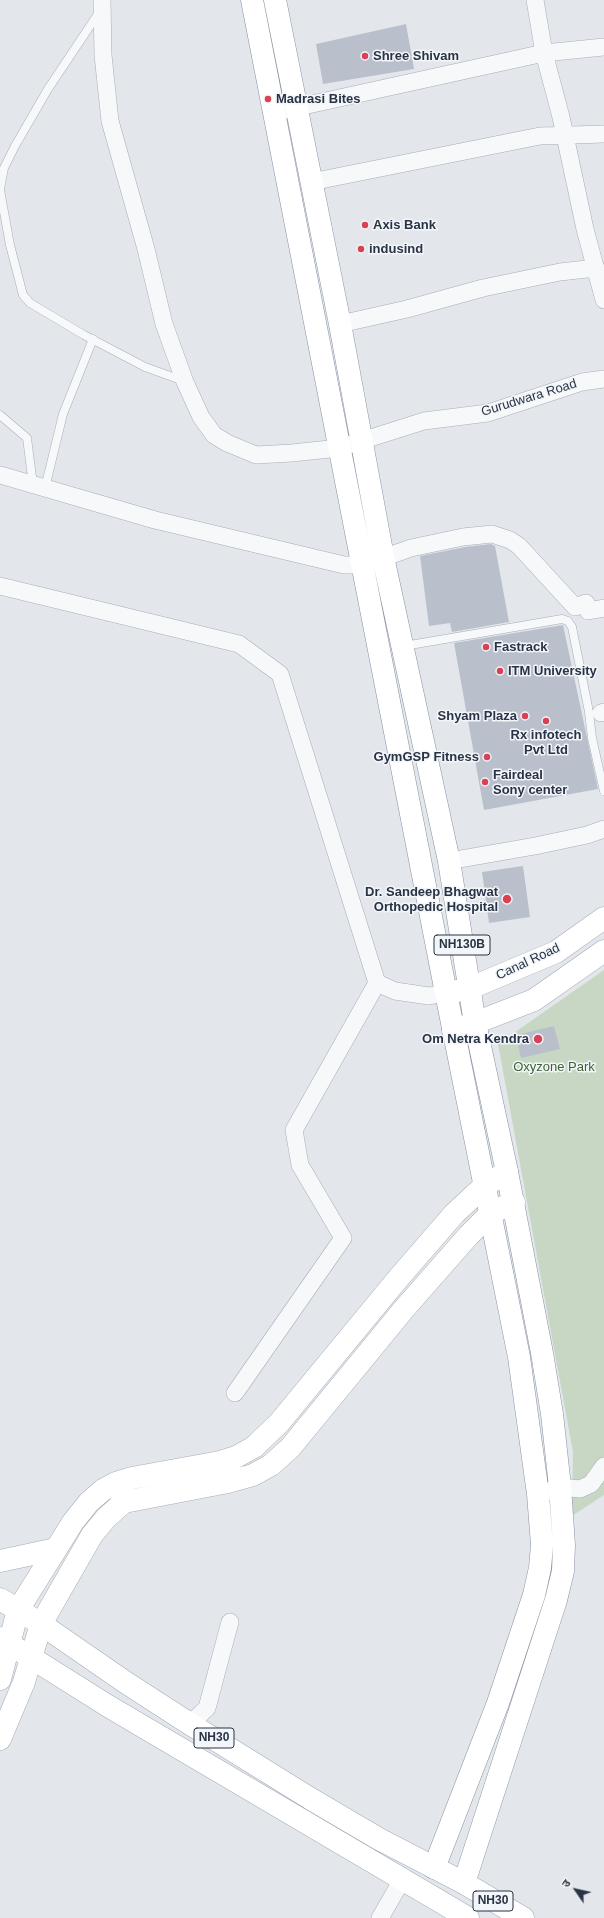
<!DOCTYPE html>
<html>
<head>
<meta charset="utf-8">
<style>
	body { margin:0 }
	#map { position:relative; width:604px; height:1918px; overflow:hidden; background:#e3e7ec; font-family:Helvetica,"Noto Sans Devanagari",sans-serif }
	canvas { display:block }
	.north { position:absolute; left:556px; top:1870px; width:40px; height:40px; -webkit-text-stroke:3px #f3f6f9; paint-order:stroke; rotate:304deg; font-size:11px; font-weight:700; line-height:16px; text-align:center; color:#293346 }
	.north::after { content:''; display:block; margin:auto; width:14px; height:18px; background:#293346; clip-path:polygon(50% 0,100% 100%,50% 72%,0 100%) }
</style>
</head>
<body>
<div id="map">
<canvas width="604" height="1918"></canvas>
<div class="north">उ</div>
</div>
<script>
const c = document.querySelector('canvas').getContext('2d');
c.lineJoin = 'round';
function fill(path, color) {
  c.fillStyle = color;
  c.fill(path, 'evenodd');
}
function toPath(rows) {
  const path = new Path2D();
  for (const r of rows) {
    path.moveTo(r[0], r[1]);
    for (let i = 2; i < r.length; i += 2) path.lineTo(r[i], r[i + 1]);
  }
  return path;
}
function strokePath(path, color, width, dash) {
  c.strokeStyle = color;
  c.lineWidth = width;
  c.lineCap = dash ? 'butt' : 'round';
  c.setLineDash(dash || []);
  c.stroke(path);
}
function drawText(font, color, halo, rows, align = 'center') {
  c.font = font + ' Helvetica,sans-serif';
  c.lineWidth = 3;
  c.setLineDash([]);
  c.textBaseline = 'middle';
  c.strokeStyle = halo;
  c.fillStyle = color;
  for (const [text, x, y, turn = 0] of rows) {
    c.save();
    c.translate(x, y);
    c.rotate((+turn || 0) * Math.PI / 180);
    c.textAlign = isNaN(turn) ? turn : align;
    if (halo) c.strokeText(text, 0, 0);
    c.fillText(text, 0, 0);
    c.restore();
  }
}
const green = toPath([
	[604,970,604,1495,572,1516,573,1452,498,1044]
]);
const building = toPath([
	[406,24,414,69,323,84,316,44],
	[491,544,495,546,509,622,452,632,450,623,429,626,420,556,465,547],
	[563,625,598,789,484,810,454,643],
	[523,866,530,917,489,923,482,872],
	[554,1026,560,1049,521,1058,516,1035]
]);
const lane = toPath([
	[0,189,4,168,15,146,48,89,100,11],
	[0,190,10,245,23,295,30,303,84,335,145,367,184,381],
	[0,415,27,438,33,485],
	[45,488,63,414,93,339],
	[404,646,562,619,568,621,572,627,589,712,592,738,604,791]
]);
const street = toPath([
	[102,0,103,55,110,121,146,249,164,324,185,382,201,417,214,435,227,443,256,455,292,453,339,448,424,421,488,413,582,382,604,379],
	[535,0,544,53,561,117,585,229,604,300],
	[285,110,544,53,604,47],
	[311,182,540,136,604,134],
	[340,324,407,309,483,288,560,272,596,268],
	[0,475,155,520,344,565,363,565,411,548,463,537,492,534,510,540,519,546,575,607,586,603,588,611,604,608],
	[0,586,239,644,280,674,377,983,294,1130,300,1165,343,1238,235,1393],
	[601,713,604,712],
	[449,861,535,846,587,835,604,829],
	[377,983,395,991,429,996,446,993],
	[549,1491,560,1487,580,1489,591,1484,604,1466],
	[190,1724,207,1708,230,1622],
	[380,1918,402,1880]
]);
const secondary = toPath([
	[0,1679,18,1610,73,1522,89,1502,103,1490,116,1483,132,1478,220,1462,236,1457,254,1447,279,1423,396,1281,454,1214,484,1186,507,1172],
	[0,1739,24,1682,41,1624,92,1535,106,1518,124,1502,228,1482,253,1475,271,1465,290,1448,404,1309,469,1235,491,1213,514,1202]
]);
const primary = toPath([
	[446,993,468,989,556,952,604,918],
	[453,1030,475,1023,534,1000,604,951],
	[0,1561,56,1549],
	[0,1599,41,1624,125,1682,190,1724,311,1799,379,1839,464,1883,523,1918],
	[0,1638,108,1706,468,1918]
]);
const highway = toPath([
	[252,0,446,993,519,1357,538,1494,542,1545,540,1568,534,1595,498,1703,434,1868],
	[275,0,340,324,383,557,449,861,475,1023,507,1172,542,1353,552,1414,560,1487,564,1545,563,1571,556,1600,464,1883]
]);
const markers = [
	[365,56,4,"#d94156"],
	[268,99,4,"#d94156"],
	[365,225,4,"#d94156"],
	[361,249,4,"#d94156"],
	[486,647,4,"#d94156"],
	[500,671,4,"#d94156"],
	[525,716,4,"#d94156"],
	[546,721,4,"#d94156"],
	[487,757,4,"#d94156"],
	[485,782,4,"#d94156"],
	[507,899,5,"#d94156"],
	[538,1039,5,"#d94156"]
];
const shields = [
	[462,945,56],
	[214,1738,40],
	[493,1901,40]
];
const shieldNames = [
	["NH130B",462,945],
	["NH30",214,1738],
	["NH30",493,1901]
];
const poiNames = [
	["Shree Shivam",373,56],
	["Madrasi Bites",276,99],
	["Axis Bank",373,225],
	["indusind",369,249],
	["Fastrack",494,647],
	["ITM University",508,671],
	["Shyam Plaza",517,716,"right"],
	["Rx infotech",546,735,"center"],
	["Pvt Ltd",546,750,"center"],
	["GymGSP Fitness",479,757,"right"],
	["Fairdeal",493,775],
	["Sony center",493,790],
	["Dr. Sandeep Bhagwat",498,892,"right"],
	["Orthopedic Hospital",498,907,"right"],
	["Om Netra Kendra",529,1039,"right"]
];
const streetNames = [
	["Gurudwara Road",529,398,-17],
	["Canal Road",528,962,-25]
];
const parkNames = [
	["Oxyzone Park",554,1067]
];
fill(green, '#c8d7c4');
fill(building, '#bac0cb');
strokePath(lane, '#a7adb7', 9);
strokePath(street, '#a7adb7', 18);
strokePath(secondary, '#a7adb7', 23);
strokePath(primary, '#a1abb9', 23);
strokePath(highway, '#8993a4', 23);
strokePath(lane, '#f6f8fa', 8);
strokePath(street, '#f6f8fa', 17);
strokePath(secondary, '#fff', 22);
strokePath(primary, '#fff', 22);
strokePath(highway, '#fff', 22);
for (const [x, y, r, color] of markers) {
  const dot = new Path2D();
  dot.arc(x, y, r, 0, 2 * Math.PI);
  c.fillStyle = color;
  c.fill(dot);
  strokePath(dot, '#f3f6f9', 1.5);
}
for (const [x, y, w] of shields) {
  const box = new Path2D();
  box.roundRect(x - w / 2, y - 10, w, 20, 3);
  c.fillStyle = '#f3f6f9';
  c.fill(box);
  strokePath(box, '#293346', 1);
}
drawText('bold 12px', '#293346', null, shieldNames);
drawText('bold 13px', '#293346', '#f3f6f9', poiNames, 'left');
drawText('13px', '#293346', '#f3f6f9', streetNames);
drawText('13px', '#3d6335', '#f3f6f9', parkNames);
</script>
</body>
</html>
